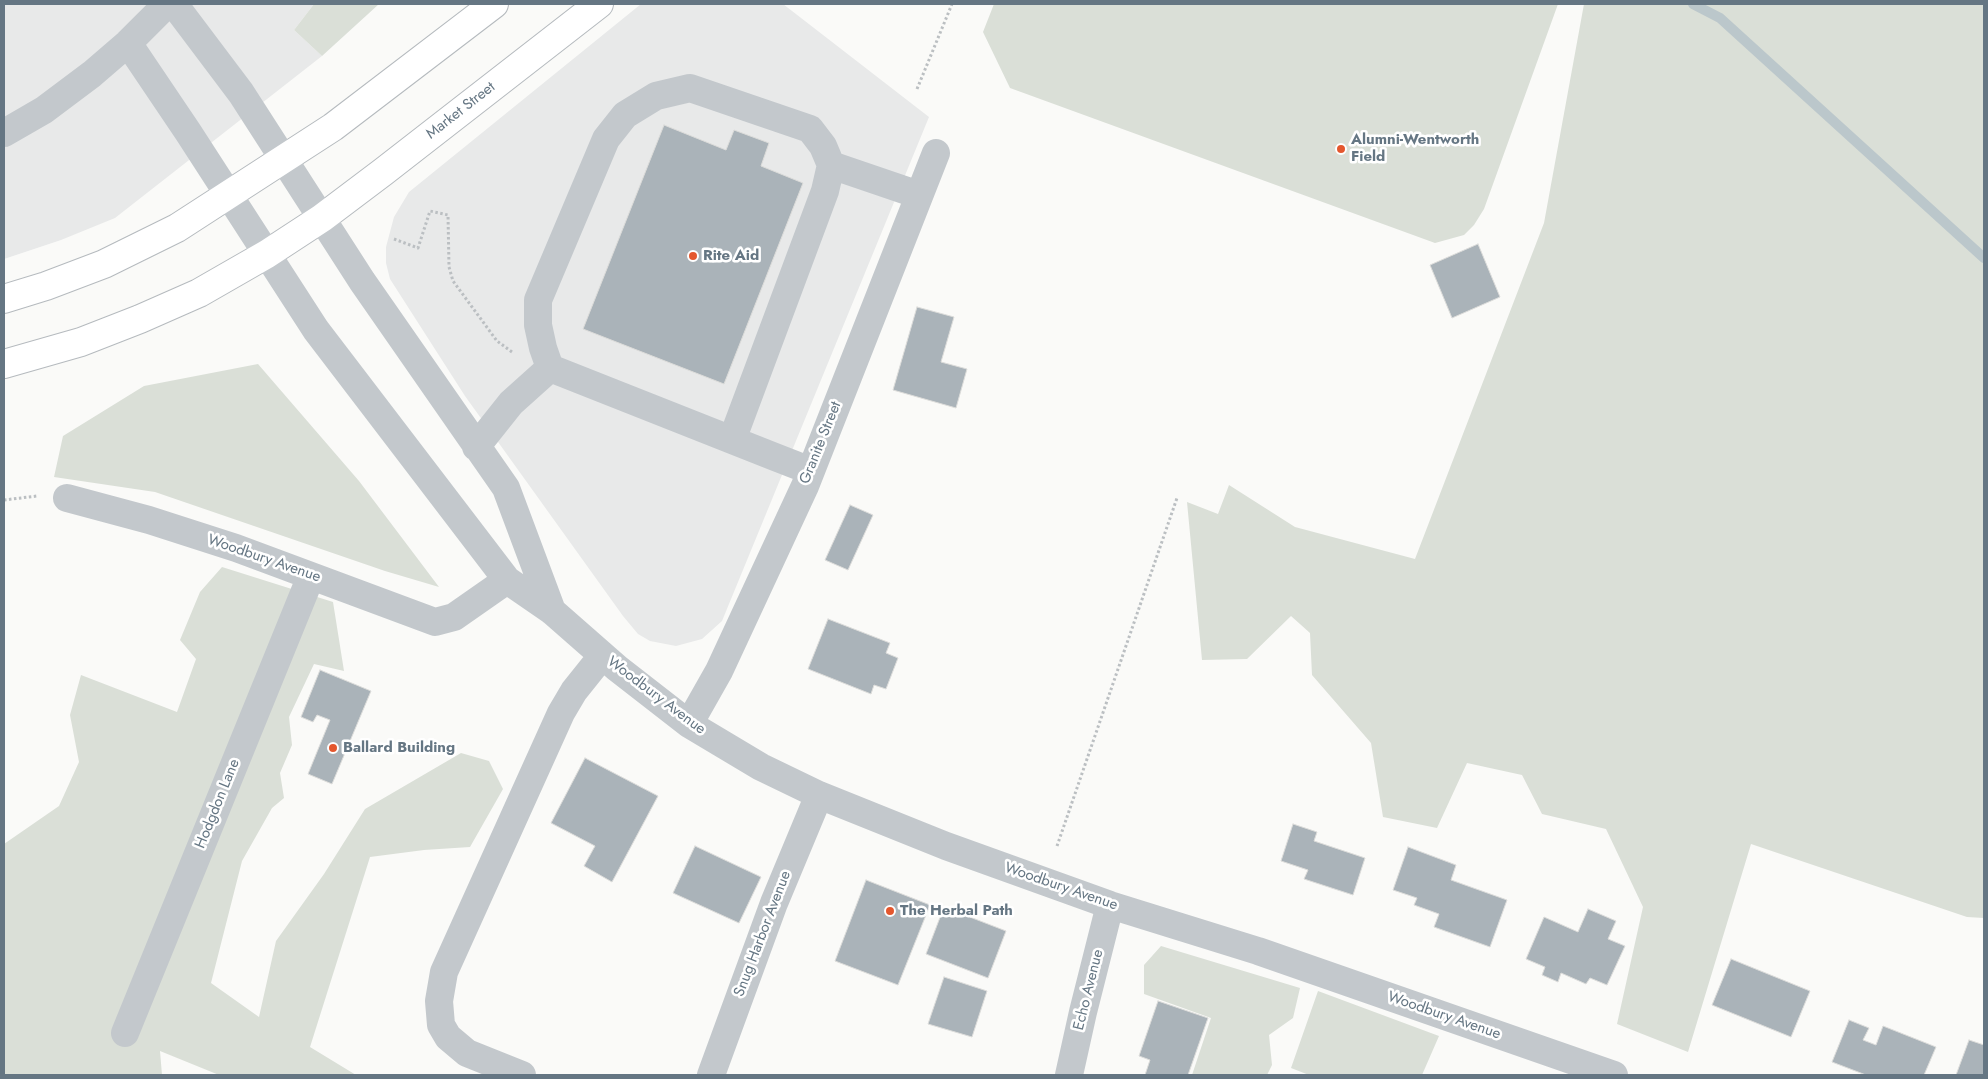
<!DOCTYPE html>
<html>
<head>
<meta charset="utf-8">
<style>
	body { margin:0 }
	#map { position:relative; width:1988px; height:1079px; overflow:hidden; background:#fafaf8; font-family:Jost,sans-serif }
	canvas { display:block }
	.frame { position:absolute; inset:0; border:5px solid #657683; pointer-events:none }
</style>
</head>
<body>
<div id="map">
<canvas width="1988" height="1079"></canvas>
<div class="frame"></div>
</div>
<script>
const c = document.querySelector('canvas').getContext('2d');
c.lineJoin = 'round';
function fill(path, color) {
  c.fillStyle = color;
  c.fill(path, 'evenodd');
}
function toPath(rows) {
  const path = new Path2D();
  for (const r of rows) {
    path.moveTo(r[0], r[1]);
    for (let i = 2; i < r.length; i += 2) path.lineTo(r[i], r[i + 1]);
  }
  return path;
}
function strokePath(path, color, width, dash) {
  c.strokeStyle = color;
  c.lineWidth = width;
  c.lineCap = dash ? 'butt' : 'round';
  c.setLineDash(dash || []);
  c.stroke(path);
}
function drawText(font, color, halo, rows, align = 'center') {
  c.font = font + ' Jost,sans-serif';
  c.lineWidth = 5;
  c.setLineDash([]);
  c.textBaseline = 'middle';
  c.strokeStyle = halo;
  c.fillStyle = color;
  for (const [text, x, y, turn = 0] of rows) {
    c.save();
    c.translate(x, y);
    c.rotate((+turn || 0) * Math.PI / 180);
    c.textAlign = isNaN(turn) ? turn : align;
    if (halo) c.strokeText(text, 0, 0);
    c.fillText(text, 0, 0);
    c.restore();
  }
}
const built = toPath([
	[4,4,314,4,294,30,322,56,115,218,61,240,4,259],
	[641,4,783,4,929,117,722,621,702,639,676,646,650,641,638,634,623,616,465,396,390,279,386,263,386,247,394,217,409,192]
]);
const green = toPath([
	[314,4,379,4,322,56,294,30],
	[994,4,1558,4,1484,209,1474,225,1464,235,1435,243,1010,88,983,32],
	[1584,4,1984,4,1984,918,1967,917,1751,844,1688,1052,1617,1024,1643,907,1606,829,1542,814,1522,775,1467,763,1437,828,1383,817,1371,743,1312,675,1310,633,1291,616,1247,659,1202,660,1187,502,1218,514,1229,485,1295,527,1415,559,1544,223],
	[258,364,359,481,439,587,385,571,155,492,54,477,63,436,144,386],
	[222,567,333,602,344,671,314,664,289,717,292,745,280,773,284,798,272,808,242,861,211,983,259,1017,276,941,324,874,365,809,461,753,489,761,503,789,470,847,424,850,370,857,310,1047,356,1075,219,1075,160,1051,162,1075,4,1075,4,844,59,806,79,762,70,715,81,675,177,712,196,659,180,640,200,592],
	[1161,946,1300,988,1293,1018,1269,1035,1272,1065,1267,1075,1192,1075,1211,1018,1144,994,1144,965],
	[1318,991,1439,1036,1422,1075,1309,1075,1291,1068]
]);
const stream = toPath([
	[1693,4,1720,18,1984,258]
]);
const building = toPath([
	[664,125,726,150,734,130,769,143,761,166,803,183,724,384,583,329,664,125],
	[1478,244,1500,297,1452,318,1430,265,1478,244],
	[917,307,954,317,941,362,967,369,956,408,893,390,917,307],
	[850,505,873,515,848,570,825,560,850,505],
	[828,619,890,643,886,653,898,658,886,689,874,685,871,694,808,669,828,619],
	[320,670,371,691,332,784,308,774,330,720,317,715,313,722,301,717,320,670],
	[585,758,658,796,612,882,584,866,595,846,551,823,585,758],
	[1293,824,1317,832,1314,841,1365,858,1353,895,1304,879,1308,870,1281,861,1293,824],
	[695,846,761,877,739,923,673,893,695,846],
	[1408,847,1456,865,1451,880,1507,900,1490,947,1434,927,1439,914,1414,905,1417,898,1393,890,1408,847],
	[866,880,930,905,898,985,835,961,866,880],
	[944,907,1006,931,988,978,926,954,944,907],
	[1588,909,1616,921,1608,939,1625,946,1607,985,1590,978,1586,984,1561,973,1558,982,1542,975,1545,967,1526,959,1544,917,1578,932,1588,909],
	[1731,959,1810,991,1791,1037,1712,1005,1731,959],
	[944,977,987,991,972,1037,928,1024,944,977],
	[1158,1001,1208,1018,1188,1075,1145,1075,1150,1060,1139,1056,1158,1001],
	[1849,1020,1869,1028,1863,1040,1876,1045,1883,1026,1936,1047,1924,1075,1866,1075,1832,1062,1849,1020],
	[1969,1040,1984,1045,1984,1075,1956,1075,1969,1040]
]);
const path = toPath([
	[917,89,952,4],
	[394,239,418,248,430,211,448,215,449,267,453,281,497,341,512,352],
	[4,500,37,496],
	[1057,846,1177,498]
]);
const minor = toPath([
	[174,4,241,93,362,281,506,488,552,611],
	[128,43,188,132,316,330,507,580,552,611,617,668,689,724,761,767,819,795,946,846,1110,905,1258,951,1614,1075],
	[4,133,44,110,92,74,128,43,167,4],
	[831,165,919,195],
	[732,440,825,191,831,165,823,146,810,129,690,88,656,96,625,115,606,139,538,300,538,325,543,348,550,368,775,457,811,471],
	[476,447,511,403,550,368],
	[67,498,149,520,236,548,435,622,454,617,507,580],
	[689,724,719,671,805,486,936,153],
	[125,1033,311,576],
	[522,1075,467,1053,448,1037,441,1025,439,1001,444,972,561,713,574,691,602,656],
	[711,1075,774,903,819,795],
	[1069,1075,1083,1012,1110,905]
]);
const major = toPath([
	[4,299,46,286,104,264,177,228,333,127,494,4],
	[4,364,81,342,140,319,199,293,267,254,322,218,383,172,599,4]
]);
const markers = [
	[1341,149,5,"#e4572e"],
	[693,256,5,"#e4572e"],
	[333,748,5,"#e4572e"],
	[890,911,5,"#e4572e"]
];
const streetNames = [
	["Market Street",461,111,-38],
	["Granite Street",821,443,-68],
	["Woodbury Avenue",264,559,19],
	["Woodbury Avenue",656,696,37],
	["Hodgdon Lane",218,804,-68],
	["Woodbury Avenue",1061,887,19],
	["Snug Harbor Avenue",763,934,-69],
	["Echo Avenue",1089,990,-76],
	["Woodbury Avenue",1444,1016,19]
];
const poiNames = [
	["Alumni-Wentworth",1351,140],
	["Field",1351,157],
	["Rite Aid",703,256],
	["Ballard Building",343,748],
	["The Herbal Path",900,911]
];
fill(built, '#e8e9e9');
fill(green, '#dadfd7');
strokePath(stream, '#bbc7cb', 10);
fill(building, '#aab3b9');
strokePath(building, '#dcdcda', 1);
strokePath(major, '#b5babe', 30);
strokePath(path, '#bbbfc2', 3, [2.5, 2.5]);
strokePath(minor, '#c3c8cc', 28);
strokePath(major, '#fff', 28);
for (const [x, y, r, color] of markers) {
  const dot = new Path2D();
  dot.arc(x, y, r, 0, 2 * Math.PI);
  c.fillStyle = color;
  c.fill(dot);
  strokePath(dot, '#fff', 2);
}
drawText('15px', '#657683', '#fff', streetNames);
drawText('bold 15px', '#657683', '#fff', poiNames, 'left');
</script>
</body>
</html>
